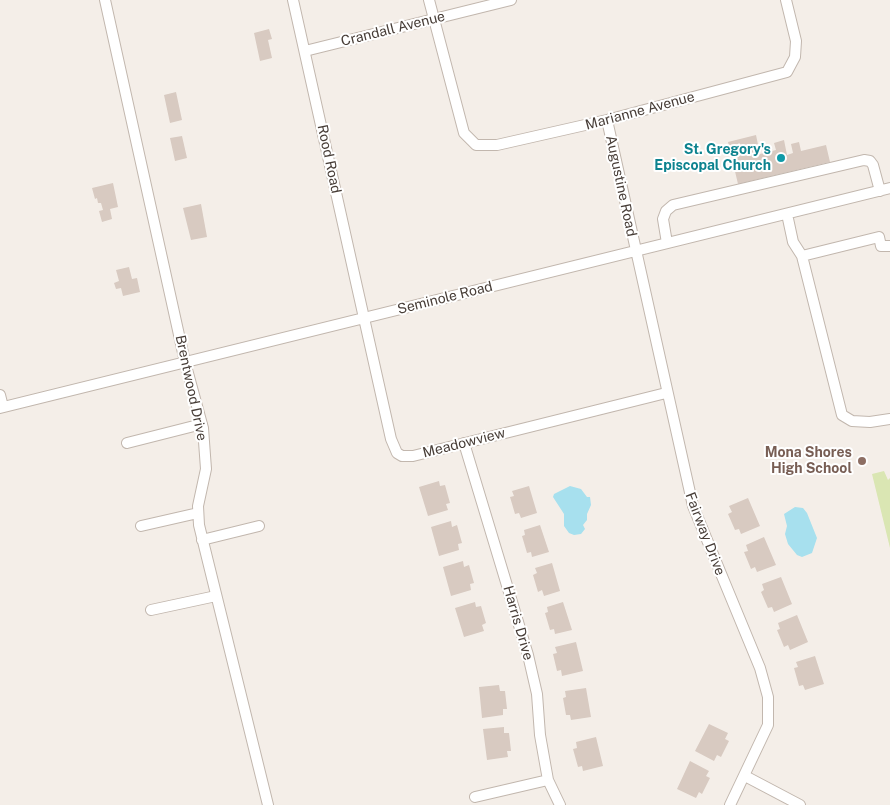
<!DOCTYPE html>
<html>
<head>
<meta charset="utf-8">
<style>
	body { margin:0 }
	canvas { display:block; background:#f4eee8 }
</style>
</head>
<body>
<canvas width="890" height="805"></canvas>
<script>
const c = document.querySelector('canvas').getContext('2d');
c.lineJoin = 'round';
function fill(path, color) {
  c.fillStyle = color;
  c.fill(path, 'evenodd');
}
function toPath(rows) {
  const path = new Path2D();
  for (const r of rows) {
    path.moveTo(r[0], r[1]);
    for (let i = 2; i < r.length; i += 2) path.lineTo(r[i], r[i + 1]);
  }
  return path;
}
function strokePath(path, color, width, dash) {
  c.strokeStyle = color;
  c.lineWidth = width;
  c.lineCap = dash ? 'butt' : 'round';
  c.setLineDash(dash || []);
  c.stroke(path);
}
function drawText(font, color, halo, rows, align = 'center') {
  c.font = font + ' "Public Sans",sans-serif';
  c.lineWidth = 4;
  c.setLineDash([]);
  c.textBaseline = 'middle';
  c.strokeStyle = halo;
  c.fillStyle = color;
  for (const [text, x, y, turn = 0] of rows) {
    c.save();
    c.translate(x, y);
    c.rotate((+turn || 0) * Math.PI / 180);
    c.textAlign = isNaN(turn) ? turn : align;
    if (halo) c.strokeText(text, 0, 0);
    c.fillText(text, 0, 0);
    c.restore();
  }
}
const green = toPath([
	[884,471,888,480,890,478,890,548,872,474]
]);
const water = toPath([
	[570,486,581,489,587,497,590,497,591,505,587,514,587,520,583,525,585,529,581,534,574,535,569,533,564,526,564,514,553,497,554,494],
	[795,507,803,508,807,513,817,538,812,553,802,557,797,555,788,544,785,534,787,526,784,514]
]);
const building = toPath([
	[269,29,272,39,268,40,272,58,260,61,254,33],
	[176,92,182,120,170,123,164,95],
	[756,135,760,154,776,150,774,143,784,140,787,155,793,153,791,144,799,142,801,151,826,145,830,162,738,184,728,142],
	[182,136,187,158,175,161,170,138],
	[113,183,118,207,110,209,112,219,102,222,99,211,103,210,101,203,98,203,97,198,95,199,92,188],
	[201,204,207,237,191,240,183,208],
	[129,267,132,279,137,278,140,292,123,296,121,288,116,289,114,283,119,281,116,270],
	[439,481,440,486,445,485,450,503,446,504,448,510,428,516,419,487],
	[529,486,537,513,521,518,519,513,515,514,510,497,514,496,512,491],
	[748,498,760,526,741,534,739,529,735,530,728,514,732,512,729,506],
	[451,521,452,527,457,525,462,543,458,544,459,550,439,556,431,527],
	[540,525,549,552,532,557,531,552,527,553,522,536,525,535,524,530],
	[764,537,776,565,757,572,755,567,751,569,744,552,748,551,746,545],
	[463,561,464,567,469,565,474,583,470,584,471,590,451,596,443,567],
	[552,563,560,591,544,596,542,590,538,592,533,575,537,573,535,568],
	[781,577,792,604,774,612,772,607,768,608,761,592,764,590,762,584],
	[475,602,476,607,481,606,486,623,482,625,484,631,464,637,455,608],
	[563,602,572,630,555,634,554,629,550,630,545,613,548,612,547,607],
	[797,615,808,642,790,650,788,645,784,647,777,630,780,629,778,623],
	[576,642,583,671,562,676,561,670,557,671,553,654,557,653,555,647],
	[815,656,824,684,805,690,803,685,799,686,794,668,798,667,796,662],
	[499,685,500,691,505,691,507,709,503,709,503,715,482,718,479,687],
	[586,688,591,717,571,720,570,715,566,715,563,698,566,697,565,691],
	[709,724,728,733,725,739,729,741,721,757,717,755,714,761,695,751],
	[504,727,504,733,509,733,511,751,507,751,508,757,487,760,483,729],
	[596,737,603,766,583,771,582,766,578,767,573,749,577,748,576,742],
	[690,761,709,771,706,776,710,778,702,794,699,792,696,798,677,789]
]);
const minor = toPath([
	[105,0,185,362,203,428,206,469,198,506,199,525,268,805],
	[293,0,391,439,397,453,402,456,413,456,666,393],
	[429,0,464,133,476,145,497,145,607,120,787,72,795,57,796,41,786,0],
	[305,51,511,0],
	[607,120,693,506,760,668,768,697,768,725,730,805],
	[787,214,793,242,802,256,842,415,852,421,870,422,890,419],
	[667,243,663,219,666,211,673,205,864,160,870,161,873,165,880,191],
	[802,256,879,237,881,246,890,246],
	[0,395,3,407],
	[0,408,890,188],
	[127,443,202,424],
	[464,443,528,655,537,694,540,735,548,780,560,805],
	[141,526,198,513],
	[202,540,259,526],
	[151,610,216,596],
	[745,776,800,805],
	[475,797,548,780]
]);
const markers = [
	[781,158,5,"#0f9aa8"],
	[862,461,5,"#8d6e63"]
];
const streetNames = [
	["Crandall Avenue",393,29,-14],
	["Marianne Avenue",640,111,-15],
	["Rood Road",329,159,78],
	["Augustine Road",621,186,78],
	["Seminole Road",445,298,-14],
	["Brentwood Drive",191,388,78],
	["Meadowview",464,443,-14],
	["Fairway Drive",705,534,69],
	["Harris Drive",518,623,74]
];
const cultureNames = [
	["St. Gregory's",771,150],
	["Episcopal Church",771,166]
];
const educationNames = [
	["Mona Shores",852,453],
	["High School",852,469]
];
fill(green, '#dae6b3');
fill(water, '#a7e0ee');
fill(building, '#d8cac1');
strokePath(minor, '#c2b7ae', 12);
strokePath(minor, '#fff', 10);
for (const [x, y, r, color] of markers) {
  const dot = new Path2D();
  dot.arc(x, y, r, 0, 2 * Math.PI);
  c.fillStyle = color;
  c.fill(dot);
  strokePath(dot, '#fff', 2);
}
drawText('14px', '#473d37', '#fff', streetNames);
drawText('bold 14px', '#0d838f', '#fff', cultureNames, 'right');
drawText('bold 14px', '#785e54', '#fff', educationNames, 'right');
</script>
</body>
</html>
